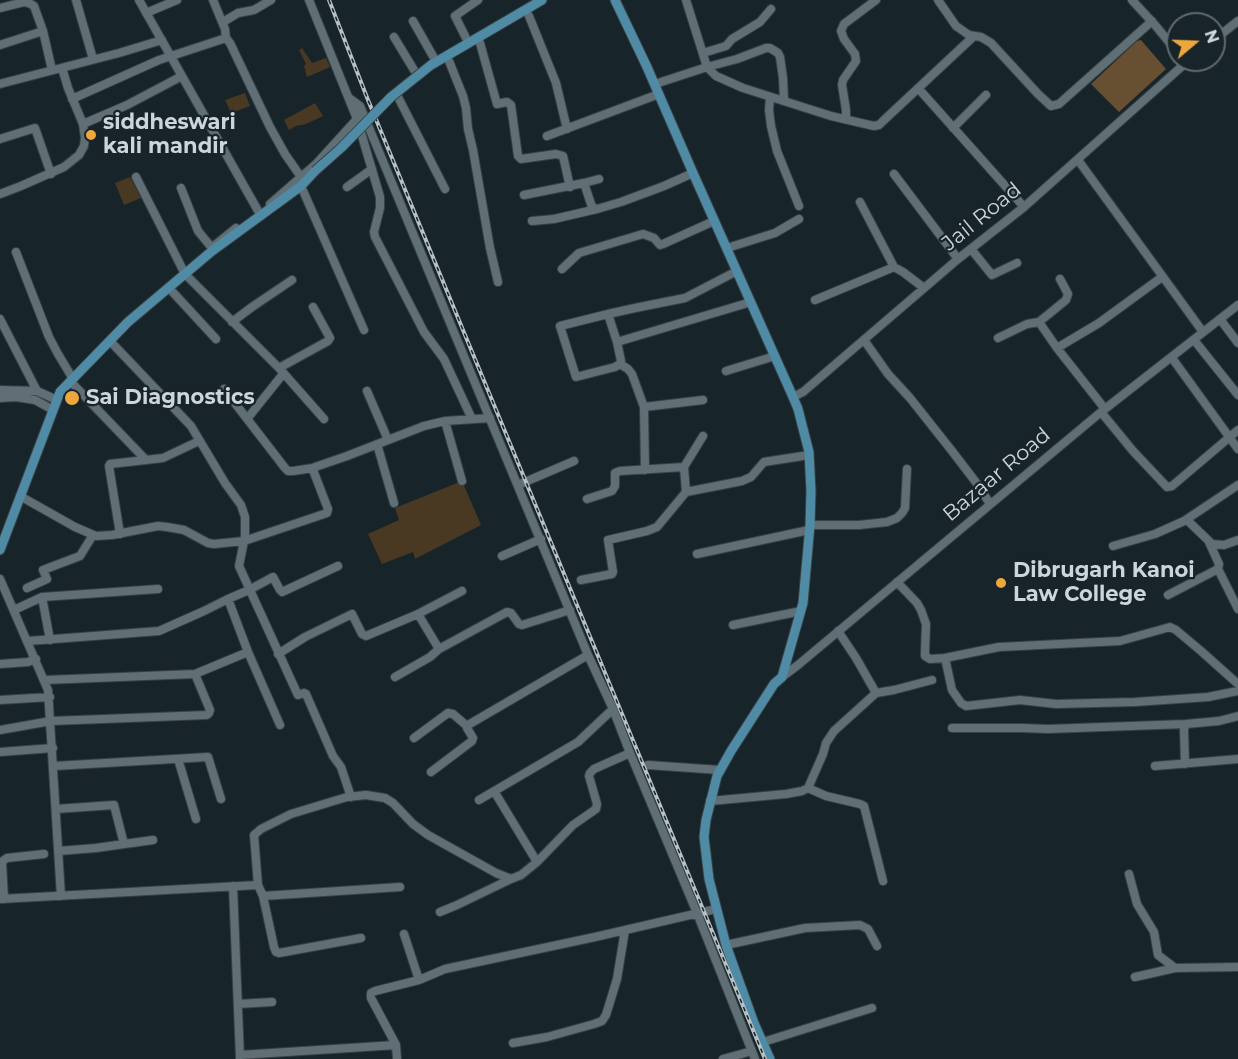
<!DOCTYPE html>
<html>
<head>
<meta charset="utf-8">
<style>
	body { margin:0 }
	#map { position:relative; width:1238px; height:1059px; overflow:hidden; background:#17242a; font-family:Montserrat,sans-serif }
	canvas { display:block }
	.north { position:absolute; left:1166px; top:12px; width:60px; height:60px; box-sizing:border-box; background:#17242a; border:2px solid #5f6b70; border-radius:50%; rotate:71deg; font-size:16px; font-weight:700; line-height:24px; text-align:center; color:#ccd5d9 }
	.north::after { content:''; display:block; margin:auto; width:21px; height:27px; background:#eea73c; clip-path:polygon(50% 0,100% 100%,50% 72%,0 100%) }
</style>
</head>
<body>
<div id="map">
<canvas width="1238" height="1059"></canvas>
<div class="north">N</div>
</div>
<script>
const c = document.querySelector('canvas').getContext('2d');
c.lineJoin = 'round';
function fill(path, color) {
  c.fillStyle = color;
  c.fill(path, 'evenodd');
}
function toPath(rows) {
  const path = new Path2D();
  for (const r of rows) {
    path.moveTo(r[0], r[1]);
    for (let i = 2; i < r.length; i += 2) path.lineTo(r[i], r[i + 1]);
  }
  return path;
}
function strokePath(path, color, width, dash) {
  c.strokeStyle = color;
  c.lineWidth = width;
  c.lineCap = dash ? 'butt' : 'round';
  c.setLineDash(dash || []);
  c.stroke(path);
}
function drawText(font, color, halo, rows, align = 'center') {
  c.font = font + ' Montserrat,sans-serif';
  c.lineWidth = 4.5;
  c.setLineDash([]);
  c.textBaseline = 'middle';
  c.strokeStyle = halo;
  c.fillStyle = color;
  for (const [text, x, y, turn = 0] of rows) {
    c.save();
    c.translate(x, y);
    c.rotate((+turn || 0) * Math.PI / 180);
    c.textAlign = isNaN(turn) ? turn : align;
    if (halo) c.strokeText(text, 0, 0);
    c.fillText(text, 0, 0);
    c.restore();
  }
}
const green = toPath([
	[302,48,312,63,326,58,330,67,307,77,304,66,306,64,299,50],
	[245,93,250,106,231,113,225,100],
	[315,103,323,116,306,124,296,126,289,130,284,120],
	[130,177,141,198,124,205,115,183],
	[462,481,481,525,415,559,413,552,382,564,368,534,399,520,395,508]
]);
const water = toPath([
	[1141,40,1166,69,1119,112,1091,84,1137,41]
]);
const minor = toPath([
	[76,0,93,59],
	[139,0,261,216],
	[213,0,225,29,226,38],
	[938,0,956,26,969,35,981,37,991,43,1038,94,1051,106,1059,104,1152,21],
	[1132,0,1155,25,1178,53],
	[0,8,24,2,29,3,34,6,43,31,52,70],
	[146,13,177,0],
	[529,16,556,83,567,129],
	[413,21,434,58],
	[223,22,238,13,254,10,271,0],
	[394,37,414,70],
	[466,38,455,16,478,0],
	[1214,40,1238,21],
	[480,43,497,104,507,102,511,105,518,156,521,159,556,154,563,156,570,187],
	[0,45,43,31],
	[703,53,726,46,732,39,760,22,771,9],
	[449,61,463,96,466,108,468,129,473,150,490,248,498,282],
	[0,84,119,53,162,40],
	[655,84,707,67,686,0],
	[918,88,1024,207],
	[398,97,445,189],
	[770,97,769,110,771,126,777,151,799,206],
	[72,99,159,60,226,38,230,43,270,127,285,154,301,177],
	[784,100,783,78,780,57,778,53,770,48,766,48,737,59,707,67,716,76,743,88,831,116,874,126,879,125,883,121,974,36],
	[357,119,380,197,380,208,374,232,375,237,424,332,444,359,472,419],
	[846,119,846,110,842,85,843,80,856,61,855,54,844,39,841,31,844,24,876,0],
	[83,124,127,105,182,76],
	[953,128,986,95],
	[547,136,659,94],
	[0,139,35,128,51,174],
	[1078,160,1203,332],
	[894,174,958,259],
	[136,177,185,274,279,368,324,419],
	[584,183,599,179],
	[301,186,364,330],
	[347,187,372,169],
	[181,188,198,231,212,248],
	[0,194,21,186,64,167,79,155,84,146,85,138,83,124,68,88,62,68],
	[524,195,584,183,592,207,597,209,621,202,664,186,693,173],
	[860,202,894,267],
	[270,204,316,164,357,119,309,0],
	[532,221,554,219,597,209],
	[215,245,236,228],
	[727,248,775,233,799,219],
	[971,249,992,275,1017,263],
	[16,252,49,337,58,354,73,379],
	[562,269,579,253,643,234,654,238,660,245,663,244,714,221],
	[169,288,216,339],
	[815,300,894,267,903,272,924,288],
	[608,314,617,342,621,361,620,364,615,367,576,377,560,326,608,314,635,308,685,298,737,271],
	[0,319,37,391],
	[1220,319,1238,343],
	[232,322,252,307,292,280],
	[1039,322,1057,348,1105,409],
	[998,338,1027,324,1039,322,1066,300,1068,294,1060,279],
	[864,340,888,374,910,398,952,451,978,485,990,504],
	[1194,340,1238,395],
	[110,341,191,426,225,483,241,505,245,517,245,536,239,566,297,693,298,695,304,693,306,694,333,756,341,767,351,797],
	[617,342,751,302],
	[1057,348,1099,323,1162,277],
	[1172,358,1238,449],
	[620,364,628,369,632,374,644,407,703,400],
	[279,368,328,341,330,338,313,307],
	[726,371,775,356],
	[70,381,146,460],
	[224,389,285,468,288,471,293,471,313,468],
	[0,390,37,391,57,400],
	[367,391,388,440],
	[793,397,803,392,958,259,1024,207,1189,60],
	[0,398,16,397,35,400,53,410],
	[644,407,645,470],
	[1101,412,1133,451,1167,487,1172,486,1238,430],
	[247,419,283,374],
	[445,421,462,481],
	[377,444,394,503],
	[684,467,703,436],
	[518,485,574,461],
	[20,496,75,527,96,536,112,535,158,526,167,527,184,530,208,543,214,544,244,541,327,513,328,509,313,470,315,467,347,456,424,426,445,421,490,418],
	[587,499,612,491,615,486,615,473,620,471,684,467,686,492],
	[1187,520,1212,544,1224,545,1238,540],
	[810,525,859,525,887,522,897,518,902,513,905,508,907,469],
	[120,534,109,466,110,464,163,458,199,441],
	[1113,546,1155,534,1184,521,1238,485],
	[697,554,809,530],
	[502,556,541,539],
	[1218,569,1238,609],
	[0,579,48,690,61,896],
	[581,580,612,574,613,572,608,540,647,531,657,527,686,492,742,481,751,477,764,462,809,455],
	[897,582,917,603,921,610,926,624,925,652,925,656,930,659,945,658,999,647,1120,641,1170,627,1176,630,1201,651,1238,684],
	[27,588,47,579,43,570,80,556,93,535],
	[1168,595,1218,569,1219,564,1209,542],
	[42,597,50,640],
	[228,599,249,590,273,577,280,590,282,592,338,566],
	[14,610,42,597,158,589],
	[418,614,439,649],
	[733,625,801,611],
	[838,631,856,658,876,693],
	[28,641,159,631,204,611,228,599,248,652,280,725],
	[278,654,305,637,352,614,362,634,366,636,418,614,462,591],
	[945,658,952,690,961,703,966,706,1020,700,1056,704,1135,702,1208,697,1238,691],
	[0,664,28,662,36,659],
	[395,677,430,657,439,649,507,612,511,613,519,624,522,625,570,610],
	[782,677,798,665,1101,412,1238,305],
	[45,680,195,674,248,652],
	[0,700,50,697],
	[952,728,1022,728,1048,729,1186,724],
	[0,730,51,721,207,715,209,713,210,710,195,674],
	[414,738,448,713,453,714,467,726],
	[0,752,53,748],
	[630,753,697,913,755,1059],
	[178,759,196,819],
	[1185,764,1184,729,1186,724,1219,721,1238,716],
	[648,765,720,770],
	[54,766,208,757,221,799],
	[1155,766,1238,759],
	[431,772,472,741,473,738,467,728,468,725,588,655],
	[494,791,537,862],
	[479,800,578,742,613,709],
	[710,801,786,794,802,791,808,788],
	[56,809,114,805,124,844],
	[59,851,96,848,153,840],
	[1129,874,1137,904,1154,932,1158,955,1175,968],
	[883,881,864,806,860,804,826,796,808,788,823,754,826,743,834,731,876,693,894,690,932,680],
	[258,885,263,896,274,947,276,952,279,953,361,938],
	[233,886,240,1058],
	[263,896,400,887],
	[0,899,258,885,254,835,261,829,291,814,347,797,366,795,385,798,393,803,413,824,428,835,496,873,511,879,521,875,537,862,573,825,596,809,597,804,589,776,590,773,594,769,630,753,613,709,588,655,360,106,349,98],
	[4,899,2,862,4,860,7,858,44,854],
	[440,912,457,905,511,879],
	[404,934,419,980],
	[726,945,805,928,860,925,868,929,877,946],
	[1135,977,1175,968,1238,967],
	[238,1004,272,1002],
	[763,1042,872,1008],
	[513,1043,547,1037,594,1024,602,1021,606,1015,617,979,625,930],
	[396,1045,397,1059],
	[240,1055,396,1045,371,998,371,993,375,991,419,980,445,969,595,937,716,909],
	[723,1059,752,1051]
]);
const major = toPath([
	[615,0,647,67,693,173,793,397,798,409,809,452,811,491,810,525,803,603,782,677,774,684,731,751,717,776,706,820,704,837,709,879,726,945,754,1023,770,1059],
	[431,65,542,0],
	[0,550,60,392,128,322,212,251,301,186,315,171]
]);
const rail = toPath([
	[329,0,368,100,470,347,765,1059]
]);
const majorBridge = toPath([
	[315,171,341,148,391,97,431,65]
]);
const markers = [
	[91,135,6,"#eea73c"],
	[72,398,8,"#eea73c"],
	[1001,583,6,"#eea73c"]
];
const poiNames = [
	["siddheswari",103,123],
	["kali mandir",103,147],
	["Sai Diagnostics",86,398],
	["Dibrugarh Kanoi",1013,571],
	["Law College",1013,595]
];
const streetNames = [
	["Jail Road",982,217,-39],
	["Bazaar Road",997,475,-40]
];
fill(green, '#4a3922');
fill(water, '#675031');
strokePath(minor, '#374146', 10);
strokePath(major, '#374146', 11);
strokePath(minor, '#606f76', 8);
strokePath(major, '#4f8ba4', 9);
strokePath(rail, '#b7c1c5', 4);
strokePath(rail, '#17242a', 1.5, [4.5]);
strokePath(majorBridge, '#374146', 11, []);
strokePath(majorBridge, '#4f8ba4', 9);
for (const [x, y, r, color] of markers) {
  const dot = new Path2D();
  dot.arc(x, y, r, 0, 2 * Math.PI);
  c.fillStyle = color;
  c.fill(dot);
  strokePath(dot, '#17242a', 2);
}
drawText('bold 21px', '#ccd5d9', '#17242a', poiNames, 'left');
drawText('21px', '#ccd5d9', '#17242a', streetNames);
</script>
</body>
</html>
